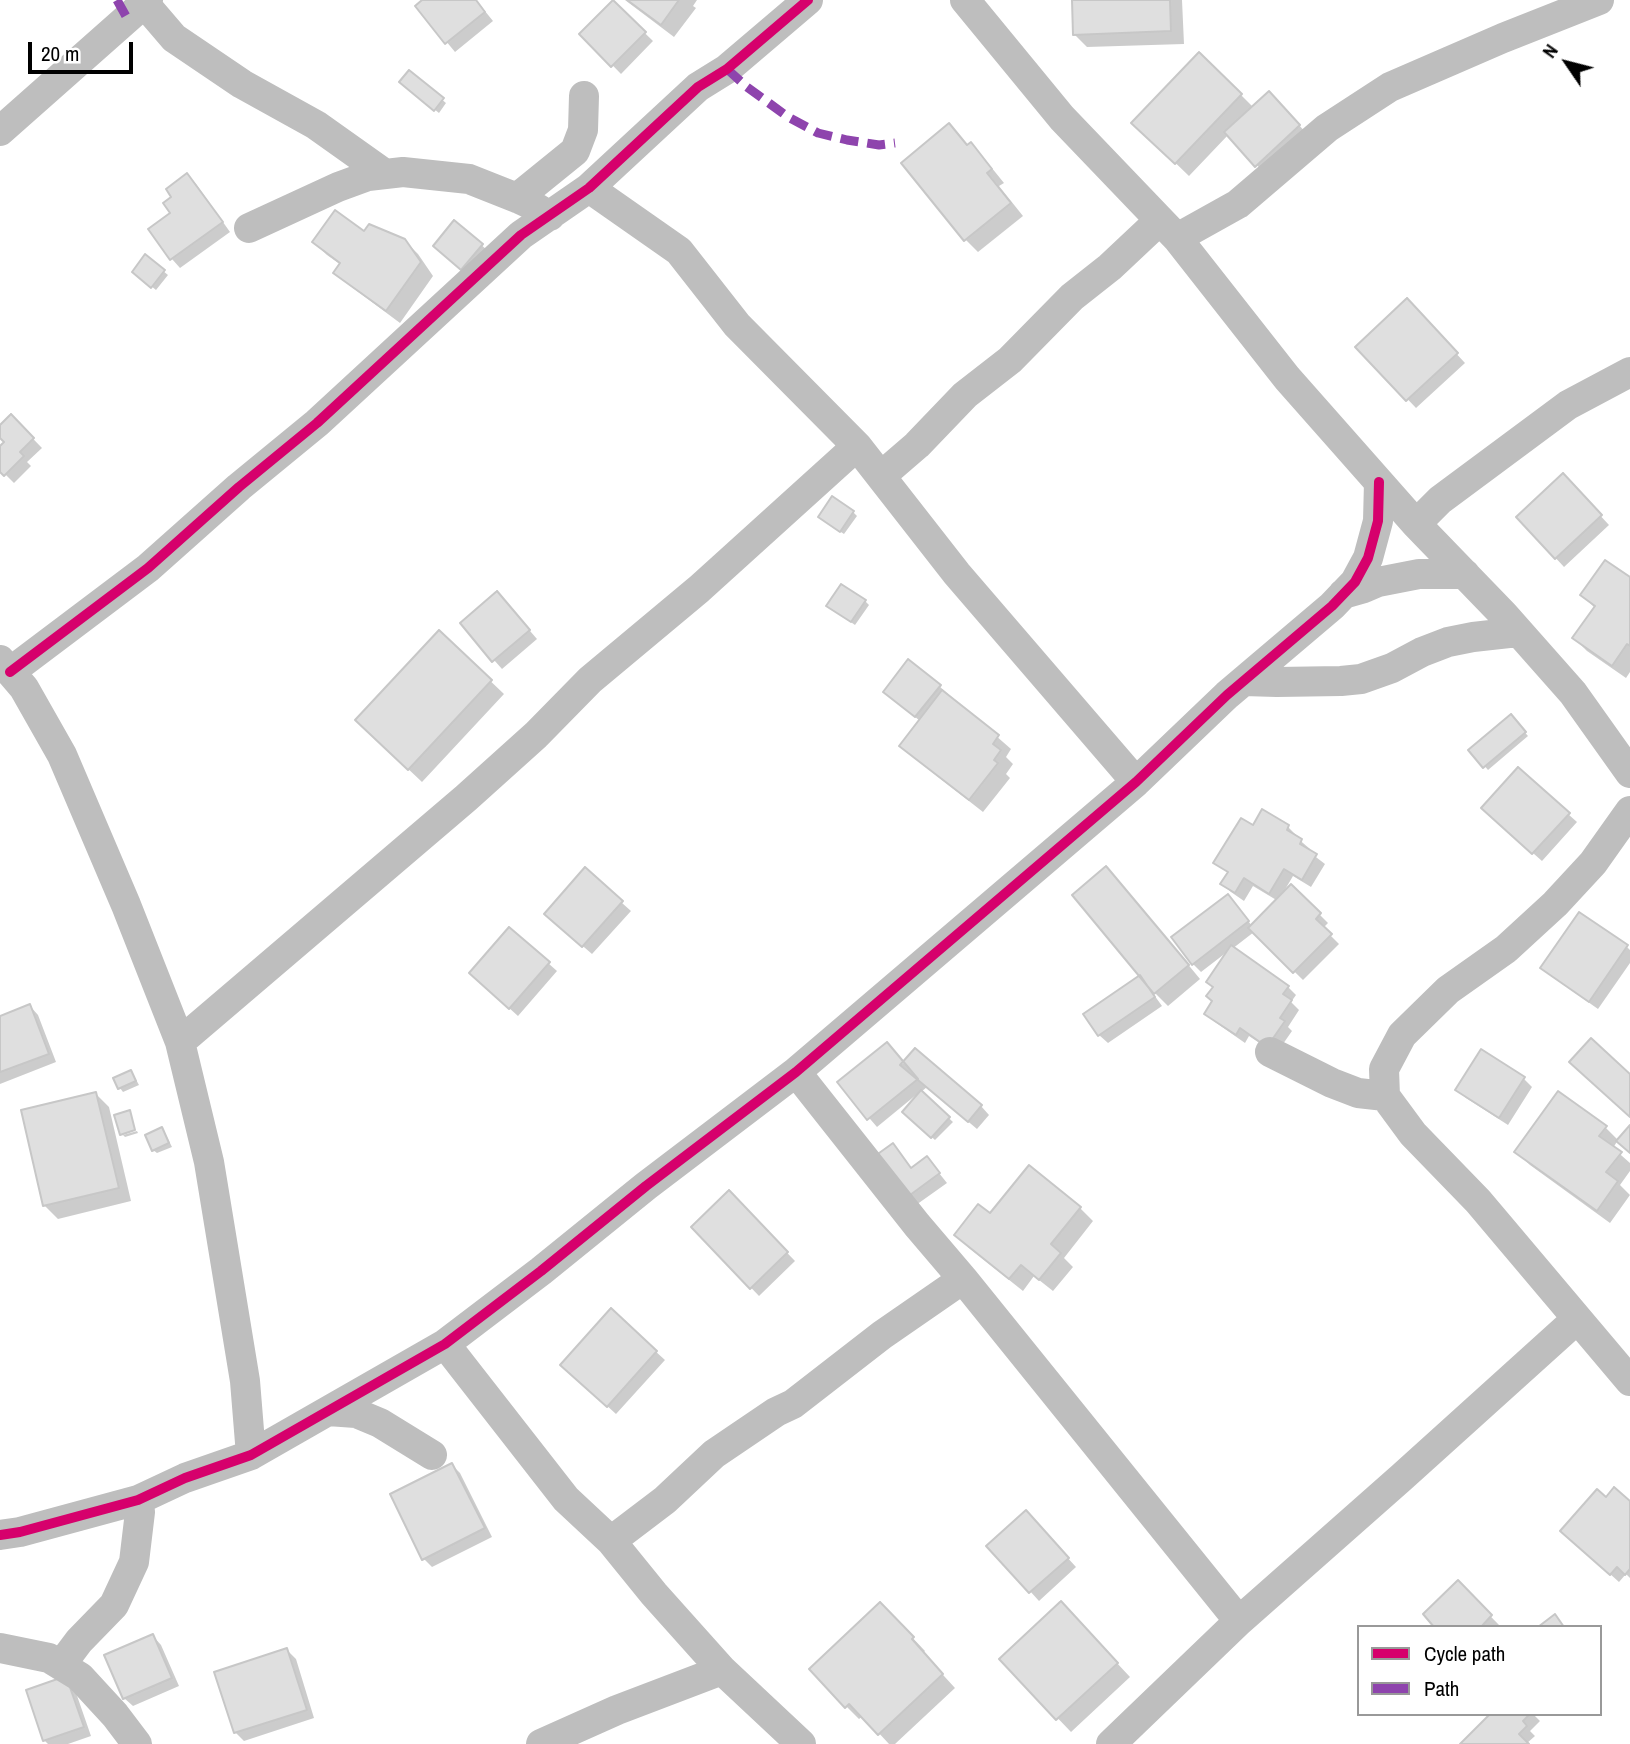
<!DOCTYPE html>
<html>
<head>
<meta charset="utf-8">
<style>
	body { margin:0 }
	#map { position:relative; width:1630px; height:1744px; overflow:hidden; background:#fff; font-family:"Archivo Narrow",sans-serif }
	canvas { display:block }
	.legend { position:absolute; left:1357px; top:1625px; width:245px; height:91px; box-sizing:border-box; background:#fff; border:2px solid #999; margin:0; padding:9px 12px; list-style:none; font-size:21px; color:#000 }
	.legend li { display:flex; align-items:center; gap:14px; height:35px }
	.legend b { width:35px; border:2px solid #999 }
	.north { position:absolute; left:1532px; top:28px; width:70px; height:70px; -webkit-text-stroke:5px #fff; paint-order:stroke; rotate:305deg; font-size:19px; font-weight:700; line-height:28px; text-align:center; color:#000 }
	.north::after { content:''; display:block; margin:auto; width:24px; height:32px; background:#000; clip-path:polygon(50% 0,100% 100%,50% 72%,0 100%) }
	.scale { position:absolute; left:28px; top:42px; width:105px; height:32px; box-sizing:border-box; border:4px solid #000; border-top:0; padding-left:9px; font-size:21px; line-height:24px; white-space:nowrap; color:#000; -webkit-text-stroke:5px #fff; paint-order:stroke }
</style>
</head>
<body>
<div id="map">
<canvas width="1630" height="1744"></canvas>
<ul class="legend">
<li><b style="height:9px;background:#d6006c"></b>Cycle path</li>
<li><b style="height:9px;background:#8e44ad"></b>Path</li>
</ul>
<div class="north">N</div>
<div class="scale">20 m</div>
</div>
<script>
const c = document.querySelector('canvas').getContext('2d');
c.lineJoin = 'round';
function fill(path, color) {
  c.fillStyle = color;
  c.fill(path, 'evenodd');
}
function toPath(rows) {
  const path = new Path2D();
  for (const r of rows) {
    path.moveTo(r[0], r[1]);
    for (let i = 2; i < r.length; i += 2) path.lineTo(r[i], r[i + 1]);
  }
  return path;
}
function strokePath(path, color, width, dash) {
  c.strokeStyle = color;
  c.lineWidth = width;
  c.lineCap = dash ? 'butt' : 'round';
  c.setLineDash(dash || []);
  c.stroke(path);
}
const shadow = toPath([
	[424,0,476,0,493,21,455,52,417,6],
	[625,0,697,0,693,6,696,8,674,37],
	[1073,0,1182,0,1184,44,1087,47,1074,34],
	[613,2,653,41,621,74,582,34],
	[1200,54,1254,108,1278,102,1308,135,1265,174,1229,134,1189,176,1134,123],
	[409,72,446,103,439,113,405,86],
	[949,126,968,146,970,144,983,157,1004,183,999,186,1023,216,978,252,965,239],
	[187,175,196,184,230,232,180,268,172,259,150,229,173,213,173,197],
	[455,223,486,249,465,273,435,246],
	[364,233,404,240,418,254,433,276,400,323,349,285,336,272,341,265,327,255,314,242],
	[146,257,168,275,156,290,134,272],
	[1415,309,1465,363,1416,408,1358,347],
	[11,416,42,448,27,462,31,466,14,483,0,469,0,448,6,442,0,436,0,427],
	[1571,484,1609,525,1564,567,1518,517],
	[853,512,857,516,844,534,824,521],
	[1630,579,1630,672,1626,678,1587,651,1574,638,1595,608,1582,595],
	[865,601,869,605,855,625,832,609],
	[505,602,537,639,502,669,494,660],
	[439,632,504,694,422,782,370,733],
	[939,686,1011,749,1006,757,1013,764,1006,774,1010,778,983,812,914,758,901,746,920,721,885,692],
	[1511,717,1528,736,1488,770,1471,750],
	[1568,814,1577,822,1542,861,1492,817],
	[1253,827,1288,827,1296,835,1296,837,1310,849,1308,851,1325,864,1311,887,1293,876,1283,893,1291,886,1328,923,1323,928,1339,944,1303,980,1254,932,1232,949,1288,987,1296,995,1291,1002,1299,1010,1288,1027,1292,1031,1276,1054,1249,1036,1245,1043,1215,1022,1206,1014,1214,1002,1214,988,1227,952,1201,972,1193,964,1236,905,1252,926,1278,901,1253,886,1244,901,1231,892,1222,884,1229,874,1216,862],
	[1106,868,1119,881,1200,979,1168,1006,1153,991,1152,992,1162,1006,1108,1043,1099,1035,1141,976],
	[585,870,631,911,592,954,555,922],
	[1627,947,1630,950,1630,963,1598,1009,1551,976,1543,968],
	[548,963,557,971,518,1016,479,981],
	[30,1006,38,1015,56,1062,0,1084,0,1018],
	[904,1063,981,1106,989,1115,977,1129,927,1087,921,1092,953,1122,935,1140,904,1112,916,1095,877,1127,839,1083],
	[131,1072,134,1076,139,1085,123,1092,120,1088,116,1079],
	[1524,1079,1532,1087,1508,1125,1466,1098,1457,1090],
	[96,1094,109,1107,131,1201,58,1219,45,1206,23,1111],
	[1605,1127,1619,1141,1630,1128,1630,1152,1618,1140,1613,1148,1630,1163,1630,1171,1620,1185,1630,1195,1610,1223,1530,1165,1517,1152],
	[162,1129,165,1133,172,1147,157,1153,153,1150],
	[137,1131,138,1133,125,1137,123,1135],
	[893,1146,912,1169,927,1158,947,1183,916,1205,907,1197],
	[729,1193,795,1261,759,1296,693,1227],
	[1080,1208,1093,1221,1064,1258,1073,1267,1053,1291,1034,1276,1023,1291,969,1248,956,1235,990,1216],
	[611,1311,665,1360,616,1414,571,1373],
	[452,1465,460,1473,492,1537,432,1567,424,1559],
	[1606,1499,1630,1503,1630,1578,1626,1574,1619,1582,1571,1539],
	[1034,1521,1076,1567,1039,1601,989,1546],
	[1458,1583,1499,1625,1497,1627,1437,1627],
	[893,1617,925,1651,923,1653,955,1688,895,1744,889,1744,863,1716,859,1719,846,1706],
	[1074,1617,1130,1677,1071,1732,1001,1659],
	[153,1636,161,1645,179,1686,133,1706,124,1698],
	[287,1650,296,1659,314,1718,244,1741,235,1732],
	[74,1687,91,1736,68,1744,48,1744,45,1741,28,1691],
	[1492,1714,1533,1714,1540,1721,1530,1731,1535,1736,1526,1744]
]);
const building = toPath([
	[422,0,476,0,485,12,445,44,415,6,422,0],
	[613,0,646,32,611,67,579,34,613,0],
	[627,0,679,0,661,25,627,0],
	[1072,0,1170,0,1171,31,1073,35,1072,0],
	[1199,52,1242,94,1175,164,1131,123,1199,52],
	[409,70,444,98,434,111,399,82,409,70],
	[1269,91,1300,125,1255,167,1224,132,1269,91],
	[949,123,967,145,971,142,992,169,987,173,1011,203,964,241,901,163,949,123],
	[187,173,223,222,170,260,148,229,170,213,163,203,171,197,166,189,187,173],
	[335,210,364,231,369,224,405,239,421,262,386,311,333,273,340,263,312,242,335,210],
	[454,220,483,244,461,270,433,246,454,220],
	[145,254,165,270,151,288,132,272,145,254],
	[1407,298,1458,353,1406,401,1355,347,1407,298],
	[11,414,34,438,20,452,24,456,4,476,0,472,0,446,4,442,0,438,0,425,11,414],
	[1563,473,1602,515,1555,559,1516,517,1563,473],
	[832,496,854,511,840,532,818,517,832,496],
	[1605,560,1630,577,1630,646,1627,644,1612,666,1572,638,1595,606,1580,595,1605,560],
	[841,584,866,600,851,622,826,606,841,584],
	[497,591,530,630,492,662,460,623,497,591],
	[439,630,492,680,408,770,355,720,439,630],
	[908,659,941,685,915,717,883,692,908,659],
	[942,690,999,735,993,744,1001,750,994,760,998,763,969,800,899,746,942,690],
	[1511,714,1526,732,1483,768,1468,750,1511,714],
	[1518,767,1570,813,1532,854,1481,808,1518,767],
	[1262,809,1289,825,1287,830,1302,839,1300,844,1317,854,1302,880,1284,869,1269,894,1244,878,1235,893,1220,884,1228,872,1213,863,1241,818,1253,825,1262,809],
	[1106,866,1189,965,1154,994,1072,895,1106,866],
	[585,867,623,901,582,947,544,914,585,867],
	[1291,884,1321,913,1316,919,1332,934,1293,973,1248,928,1291,884],
	[1228,894,1249,921,1192,965,1171,937,1228,894],
	[1579,912,1628,945,1589,1002,1540,968,1579,912],
	[509,927,550,962,509,1009,469,973,509,927],
	[1231,945,1289,986,1283,994,1292,1000,1280,1018,1285,1021,1267,1047,1240,1028,1236,1035,1204,1014,1212,1001,1206,996,1213,987,1206,982,1231,945],
	[1140,975,1155,997,1098,1036,1083,1014,1140,975],
	[30,1004,49,1054,0,1072,0,1016,30,1004],
	[1591,1038,1630,1074,1630,1117,1569,1062,1591,1038],
	[887,1042,918,1079,867,1120,837,1082,887,1042],
	[915,1048,982,1105,968,1122,900,1065,915,1048],
	[1481,1049,1525,1077,1499,1118,1455,1090,1481,1049],
	[131,1070,136,1081,118,1089,113,1078,131,1070],
	[921,1090,950,1117,931,1138,902,1112,921,1090],
	[1558,1091,1607,1126,1599,1136,1622,1152,1606,1172,1618,1181,1597,1211,1514,1152,1558,1091],
	[96,1092,119,1188,43,1206,21,1110,96,1092],
	[130,1110,135,1130,120,1135,114,1115,130,1110],
	[1630,1125,1630,1153,1616,1141,1630,1125],
	[162,1127,169,1143,152,1151,145,1135,162,1127],
	[893,1143,911,1168,927,1156,940,1173,906,1198,875,1156,893,1143],
	[1029,1165,1081,1207,1051,1244,1061,1253,1039,1280,1021,1265,1009,1279,954,1235,978,1204,990,1213,1029,1165],
	[729,1190,788,1252,750,1289,691,1227,729,1190],
	[611,1308,657,1351,607,1407,560,1365,611,1308],
	[452,1463,485,1528,422,1560,390,1494,452,1463],
	[1614,1487,1630,1501,1630,1569,1625,1575,1617,1567,1610,1575,1560,1531,1597,1489,1606,1497,1614,1487],
	[1026,1510,1069,1558,1029,1593,986,1546,1026,1510],
	[1458,1580,1492,1615,1481,1627,1434,1627,1423,1614,1458,1580],
	[1061,1601,1118,1663,1056,1720,999,1659,1061,1601],
	[880,1602,914,1637,912,1639,943,1674,878,1735,849,1704,845,1708,809,1669,880,1602],
	[1555,1614,1564,1627,1538,1627,1555,1614],
	[153,1634,172,1678,123,1699,104,1655,153,1634],
	[287,1648,307,1710,234,1733,214,1672,287,1648],
	[66,1676,84,1727,43,1741,26,1690,66,1676],
	[1490,1714,1530,1714,1523,1721,1527,1726,1519,1734,1529,1744,1460,1744,1490,1714]
]);
const street = toPath([
	[965,0,1062,118,1177,238,1287,378,1416,524,1504,615,1573,693,1630,773],
	[144,3,174,38,242,84,316,125,385,174],
	[0,131,148,0],
	[589,188,679,251,737,325,857,446,957,574,1136,782],
	[517,198,575,151,583,130,584,96],
	[249,228,338,187,368,176,403,172,469,179,517,198,532,205,550,216],
	[1177,238,1238,204,1327,128,1390,87,1503,38,1599,0],
	[881,476,917,445,965,395,1010,360,1072,297,1110,267,1160,220],
	[1416,524,1440,500,1568,405,1630,372],
	[1343,594,1364,588,1378,582,1419,574,1465,574],
	[0,660,24,688,62,755,126,905,180,1042,209,1162,245,1381,251,1455],
	[10,672,148,568,239,487,317,423,521,235,589,188,698,87,727,69,808,0],
	[1244,681,1277,682,1341,681,1361,679,1392,668,1422,652,1448,642,1473,637,1518,632],
	[1630,811,1593,863,1555,904,1506,949,1448,990,1402,1035,1384,1069,1385,1096,1413,1134,1478,1201,1630,1381],
	[180,1042,466,798,536,735,590,680,699,589,857,446],
	[1270,1052,1332,1083,1358,1093,1385,1096],
	[796,1072,917,1225,963,1279,1239,1621],
	[445,1344,566,1499,611,1541,654,1594,722,1670],
	[328,1411,356,1413,380,1423,432,1455],
	[0,1535,20,1532,138,1500,185,1478,251,1455,445,1344,541,1271,646,1186,796,1072,1136,782,1227,695,1332,606,1355,582,1368,558,1378,521,1379,482],
	[611,1541,665,1500,714,1454,776,1412,793,1404,882,1335,963,1279],
	[0,1648,49,1658,80,1677,115,1715,137,1744],
	[61,1665,79,1641,114,1605,134,1562,140,1512,138,1500],
	[541,1744,617,1710,722,1670,801,1744],
	[1111,1744,1239,1621,1402,1477,1577,1319]
]);
const quiet = toPath([
	[117,0,127,18],
	[727,69,747,87,788,117,818,133,847,140,879,145,895,143]
]);
const cycleway = toPath([
	[10,672,148,568,239,487,317,423,521,235,589,188,698,87,727,69,808,0],
	[0,1535,20,1532,138,1500,185,1478,251,1455,445,1344,541,1271,646,1186,796,1072,1136,782,1227,695,1332,606,1355,582,1368,558,1378,521,1379,482]
]);
fill(shadow, '#0003');
fill(building, '#dfdfdf');
strokePath(building, '#c7c7c7', 2);
strokePath(street, '#bebebe', 30);
strokePath(quiet, '#8e44ad', 9, [18, 9]);
strokePath(cycleway, '#d6006c', 10);
</script>
</body>
</html>
